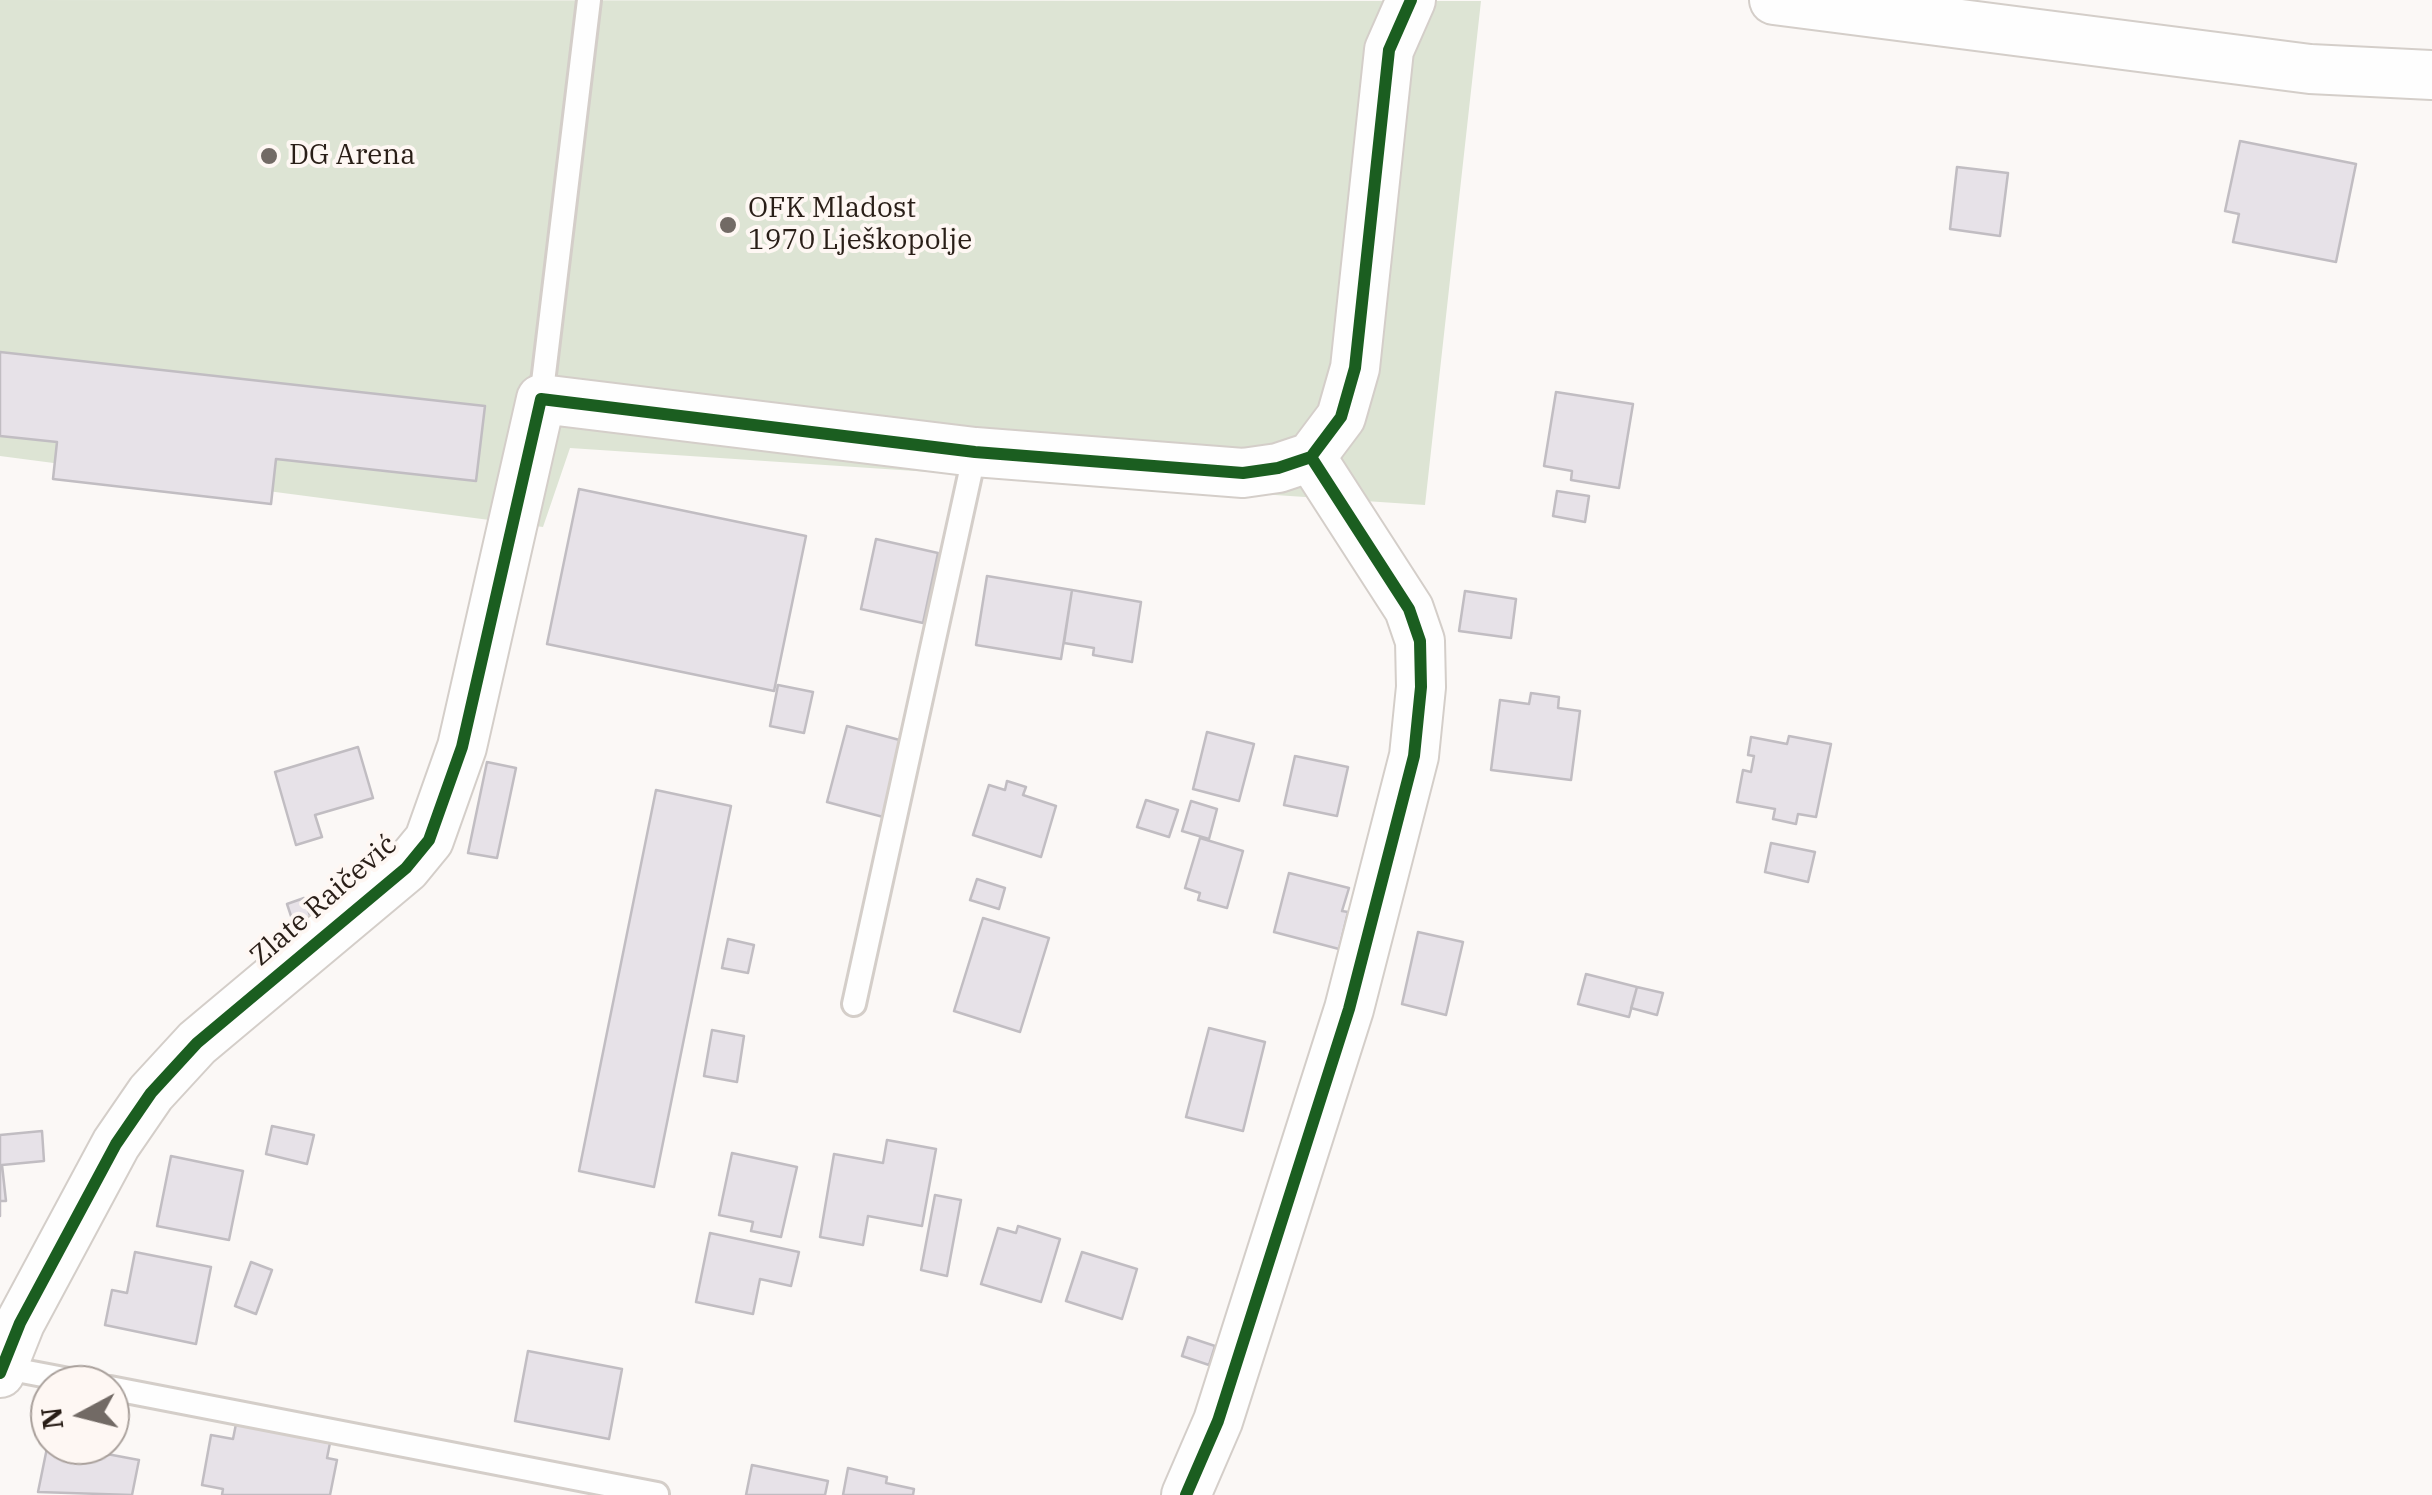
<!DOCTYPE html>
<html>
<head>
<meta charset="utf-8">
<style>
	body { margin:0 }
	#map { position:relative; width:2432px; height:1495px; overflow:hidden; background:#fbf8f6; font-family:"IBM Plex Serif",serif }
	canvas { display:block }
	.north { position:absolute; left:30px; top:1365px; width:100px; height:100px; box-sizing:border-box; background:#fef7f3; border:2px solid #a9a09b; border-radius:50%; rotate:263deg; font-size:28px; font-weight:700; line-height:40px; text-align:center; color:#291e17 }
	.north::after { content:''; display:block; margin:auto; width:35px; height:45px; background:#726a65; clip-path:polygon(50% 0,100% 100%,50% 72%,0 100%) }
</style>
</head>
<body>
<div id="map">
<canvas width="2432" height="1495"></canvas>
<div class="north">N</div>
</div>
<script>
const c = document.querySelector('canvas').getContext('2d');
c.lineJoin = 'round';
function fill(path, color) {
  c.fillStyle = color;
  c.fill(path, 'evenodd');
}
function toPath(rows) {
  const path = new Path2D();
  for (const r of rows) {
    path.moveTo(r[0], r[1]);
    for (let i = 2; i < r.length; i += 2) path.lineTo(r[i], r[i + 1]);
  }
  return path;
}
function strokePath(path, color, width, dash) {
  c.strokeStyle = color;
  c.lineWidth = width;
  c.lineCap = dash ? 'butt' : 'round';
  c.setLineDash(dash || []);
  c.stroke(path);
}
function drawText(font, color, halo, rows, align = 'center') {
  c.font = font + ' "IBM Plex Serif",serif';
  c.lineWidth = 8;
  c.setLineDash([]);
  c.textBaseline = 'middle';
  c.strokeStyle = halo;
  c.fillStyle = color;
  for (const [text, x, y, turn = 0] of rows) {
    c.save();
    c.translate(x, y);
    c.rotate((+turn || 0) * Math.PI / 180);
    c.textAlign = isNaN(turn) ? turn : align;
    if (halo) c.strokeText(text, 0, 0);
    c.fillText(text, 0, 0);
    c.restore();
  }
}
const green = toPath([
	[0,0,1481,1,1425,505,570,448,543,527,0,456]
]);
const building = toPath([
	[2240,141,2356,164,2336,262,2233,242,2239,214,2225,211,2240,141],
	[1957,167,2008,173,2000,236,1950,229,1957,167],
	[0,352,485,406,476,481,276,459,271,504,53,479,57,442,0,436,0,352],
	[1556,392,1633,404,1619,488,1571,480,1572,471,1544,466,1556,392],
	[579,489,806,536,774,691,547,644,579,489],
	[1557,491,1589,496,1585,522,1553,516,1557,491],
	[876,539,938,553,923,623,861,609,876,539],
	[987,576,1072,590,1061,659,976,645,987,576],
	[1072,590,1141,602,1132,662,1093,655,1094,648,1064,643,1072,590],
	[1465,591,1516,599,1511,638,1459,631,1465,591],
	[778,685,813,692,804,733,770,726,778,685],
	[1531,693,1559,697,1558,708,1580,711,1571,780,1491,770,1500,700,1529,704,1531,693],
	[847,726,907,742,887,818,827,802,847,726],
	[1207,732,1254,744,1239,801,1193,789,1207,732],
	[1789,736,1831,744,1816,817,1798,814,1796,824,1773,819,1775,809,1737,802,1743,770,1751,772,1754,756,1748,755,1751,737,1787,744,1789,736],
	[358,747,373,798,315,815,322,837,296,845,275,772,358,747],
	[1295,756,1348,767,1337,816,1284,805,1295,756],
	[487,762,516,768,497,858,468,853,487,762],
	[1007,781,1026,787,1023,795,1056,806,1041,857,973,835,989,785,1005,790,1007,781],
	[656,790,731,806,654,1187,579,1171,656,790],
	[1146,800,1178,810,1169,837,1137,827,1146,800],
	[1191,801,1217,809,1209,839,1182,831,1191,801],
	[1200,838,1243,851,1227,908,1198,900,1200,893,1185,888,1200,838],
	[1771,843,1815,852,1808,882,1765,872,1771,843],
	[1289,873,1349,888,1342,911,1348,912,1339,949,1274,932,1289,873],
	[977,879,1005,888,999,909,970,900,977,879],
	[304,898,315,930,298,937,287,904,304,898],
	[983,918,1049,938,1020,1032,954,1011,983,918],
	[1418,932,1463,942,1446,1015,1402,1004,1418,932],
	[728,939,754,945,748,973,722,968,728,939],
	[1586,974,1637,987,1629,1017,1578,1004,1586,974],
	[1637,987,1663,993,1657,1015,1631,1008,1637,987],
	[1209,1028,1265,1042,1243,1131,1186,1117,1209,1028],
	[712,1030,744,1036,737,1082,704,1076,712,1030],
	[272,1126,314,1135,307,1164,266,1154,272,1126],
	[42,1131,44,1161,2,1165,6,1201,0,1201,0,1216,0,1135,42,1131],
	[887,1140,936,1149,922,1226,868,1216,863,1245,820,1237,834,1154,883,1163,887,1140],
	[732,1153,797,1167,781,1237,751,1231,753,1222,719,1215,732,1153],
	[171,1156,243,1171,229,1240,157,1226,171,1156],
	[935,1195,961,1200,947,1276,921,1270,935,1195],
	[1018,1226,1060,1239,1041,1302,981,1284,998,1228,1016,1233,1018,1226],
	[710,1233,799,1252,791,1286,760,1279,753,1314,696,1302,710,1233],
	[135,1252,211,1267,196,1344,105,1325,112,1290,127,1293,135,1252],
	[1082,1252,1137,1269,1122,1319,1066,1301,1082,1252],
	[251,1262,272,1270,256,1314,235,1306,251,1262],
	[1188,1337,1215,1346,1209,1365,1182,1356,1188,1337],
	[528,1351,622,1369,609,1439,515,1421,528,1351],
	[236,1424,330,1443,327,1458,337,1460,330,1495,222,1495,223,1489,202,1485,211,1435,233,1439,236,1424],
	[48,1443,139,1460,132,1495,38,1492,48,1443],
	[752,1465,828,1481,825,1495,746,1495,752,1465],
	[848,1468,887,1477,886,1483,914,1489,913,1495,843,1495,848,1468]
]);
const service = toPath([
	[541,399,589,0],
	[854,1004,975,452],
	[1,1367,95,1385],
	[110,1388,657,1494]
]);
const minor = toPath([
	[1774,0,2310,69,2432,75],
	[0,1373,20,1323,116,1144,151,1093,197,1043,406,868,429,840,462,747,541,399,975,452,1243,473,1278,468,1311,457,1341,417,1355,368,1389,50,1411,0],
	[1186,1495,1218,1421,1349,1009,1414,756,1421,687,1420,641,1409,609,1311,457]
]);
const cycleway = toPath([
	[0,1373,20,1323,116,1144,151,1093,197,1043,406,868,429,840,462,747,541,399,975,452,1243,473,1278,468,1311,457,1341,417,1355,368,1389,50,1411,0],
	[1186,1495,1218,1421,1349,1009,1414,756,1421,687,1420,641,1409,609,1311,457]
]);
const markers = [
	[269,156,10,"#726a65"],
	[728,225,10,"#726a65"]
];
const poiNames = [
	["DG Arena",289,156],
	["OFK Mladost",748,209],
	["1970 Lješkopolje",748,241]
];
const streetNames = [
	["Zlate Raičević",324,901,-41]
];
fill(green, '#dde4d4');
fill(building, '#e7e2e8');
strokePath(building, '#c1bdc2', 2.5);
strokePath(service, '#d4cec9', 28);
strokePath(minor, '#d4cec9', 52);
strokePath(service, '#fefefe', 22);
strokePath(minor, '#fefefe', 48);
strokePath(cycleway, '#1b5e20', 12);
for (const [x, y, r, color] of markers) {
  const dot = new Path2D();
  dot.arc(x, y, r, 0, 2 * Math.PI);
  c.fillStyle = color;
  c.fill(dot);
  strokePath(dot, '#fef7f3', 4);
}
drawText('28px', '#291e17', '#fef7f3', poiNames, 'left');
drawText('28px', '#291e17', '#fef7f3', streetNames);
</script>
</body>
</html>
